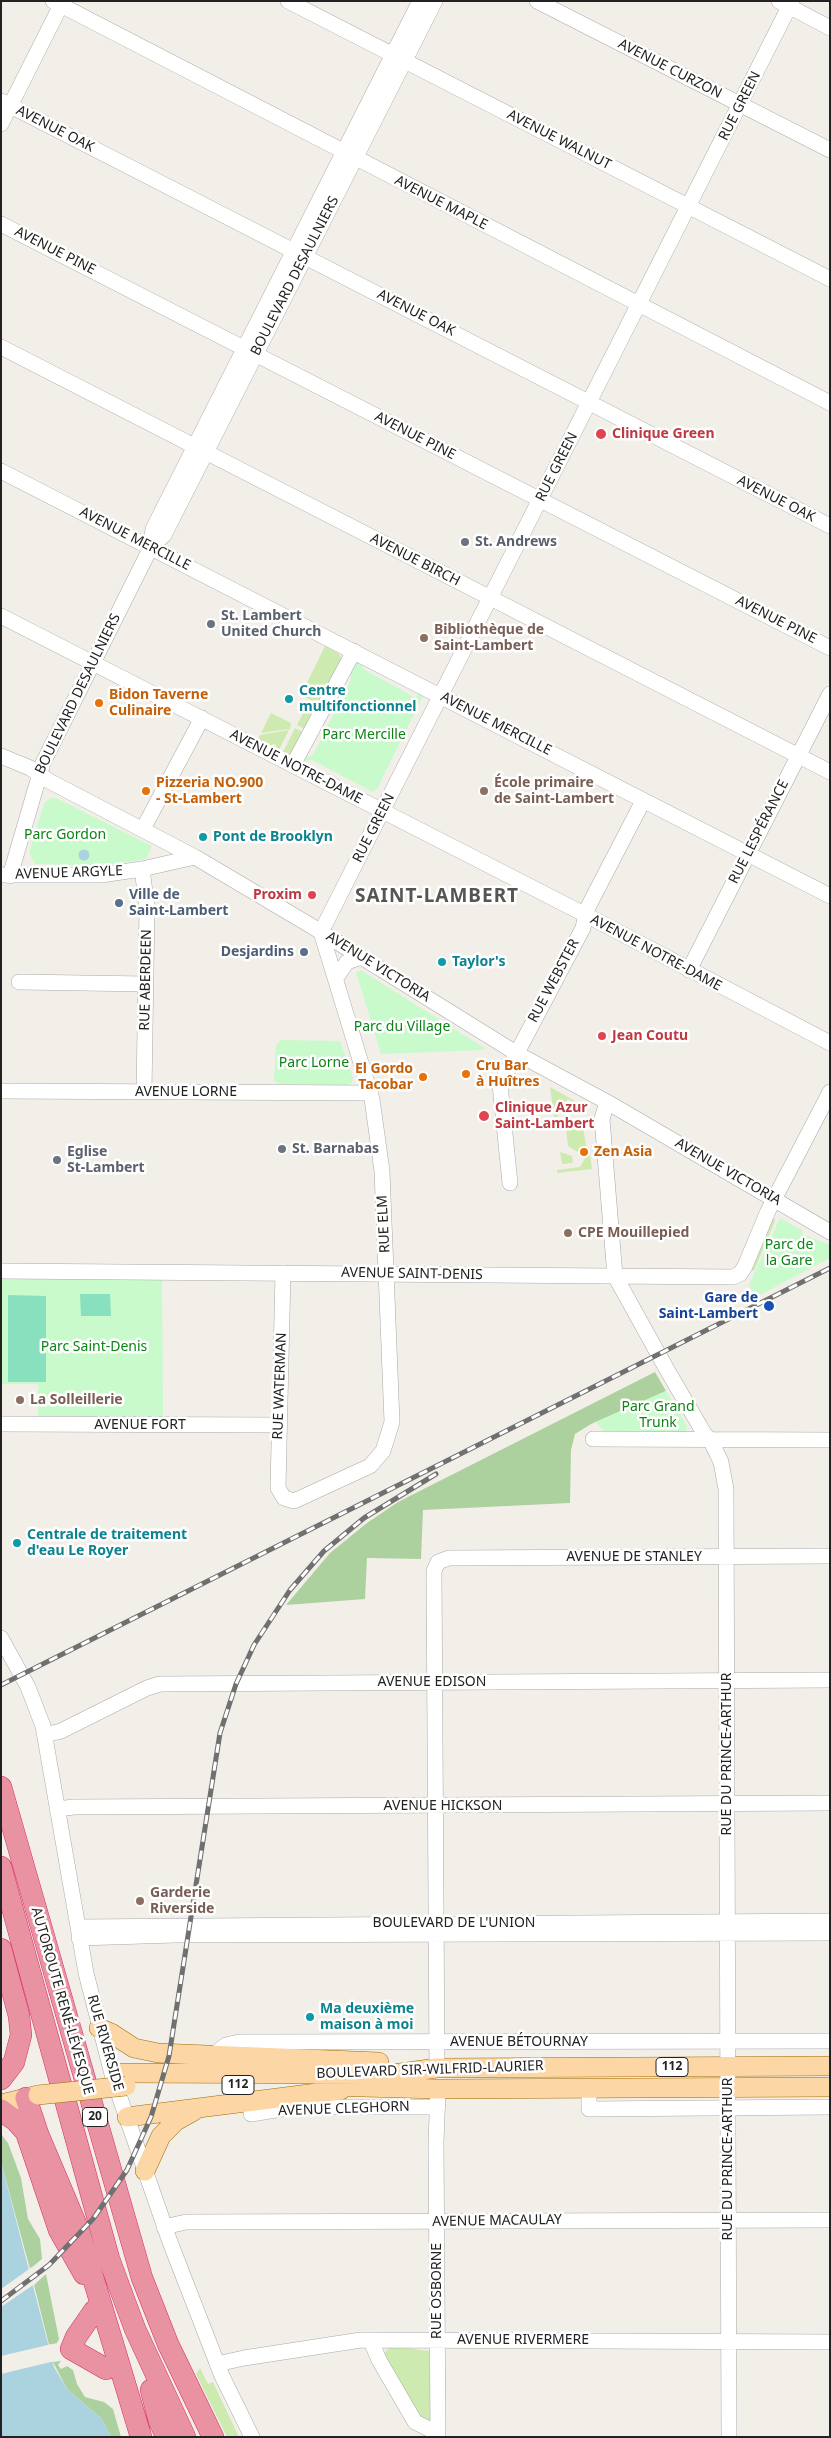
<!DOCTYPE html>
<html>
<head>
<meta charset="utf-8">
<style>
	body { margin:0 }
	#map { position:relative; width:831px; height:2438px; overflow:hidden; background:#f2efe9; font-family:"Noto Sans",sans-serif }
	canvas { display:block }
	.frame { position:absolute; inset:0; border:2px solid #222; pointer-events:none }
</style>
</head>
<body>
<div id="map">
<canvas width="831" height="2438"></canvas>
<div class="frame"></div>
</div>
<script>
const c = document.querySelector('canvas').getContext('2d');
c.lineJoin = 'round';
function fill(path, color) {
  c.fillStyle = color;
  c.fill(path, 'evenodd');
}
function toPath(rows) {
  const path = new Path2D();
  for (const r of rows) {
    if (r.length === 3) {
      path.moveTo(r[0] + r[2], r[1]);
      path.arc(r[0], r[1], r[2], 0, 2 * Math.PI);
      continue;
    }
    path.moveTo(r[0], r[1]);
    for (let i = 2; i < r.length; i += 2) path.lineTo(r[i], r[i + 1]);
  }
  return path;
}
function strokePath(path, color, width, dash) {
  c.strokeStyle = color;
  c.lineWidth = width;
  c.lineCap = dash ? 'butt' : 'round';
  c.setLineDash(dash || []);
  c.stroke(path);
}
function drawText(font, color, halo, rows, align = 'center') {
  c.font = font + ' "Noto Sans",sans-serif';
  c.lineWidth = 5;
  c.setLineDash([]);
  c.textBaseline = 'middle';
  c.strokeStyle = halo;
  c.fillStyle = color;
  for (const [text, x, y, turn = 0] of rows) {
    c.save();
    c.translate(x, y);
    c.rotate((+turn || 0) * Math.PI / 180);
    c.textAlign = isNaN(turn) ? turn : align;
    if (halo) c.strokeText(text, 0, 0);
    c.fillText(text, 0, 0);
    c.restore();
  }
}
const grass = toPath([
	[325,646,339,654,342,659,323,698,312,701,301,695],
	[307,705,313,716,306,730,297,725],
	[271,713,291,723,290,729,261,733],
	[295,728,305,733,290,756,283,752],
	[289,730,279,750,275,748,276,745,273,744,271,746,258,739,260,735],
	[550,1087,577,1102,576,1104,568,1099,557,1117,554,1117],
	[583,1126,586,1146,581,1154,568,1146,566,1128],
	[560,1152,572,1156,573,1163,562,1164],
	[587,1155,590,1155,592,1169,557,1173,557,1170,580,1167],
	[774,1218,775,1221,754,1271,750,1270,772,1219],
	[391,2346,429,2351,431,2418,428,2422,423,2421,383,2354],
	[200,2368,208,2384,213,2382,239,2437,227,2437,196,2374]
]);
const forest = toPath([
	[655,1372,666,1391,591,1424,575,1434,571,1450,570,1503,423,1510,421,1559,367,1558,365,1599,286,1605,330,1553,367,1523,398,1502],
	[1,2134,8,2143,21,2178,28,2219,40,2239,42,2259,30,2269,1,2162],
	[46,2274,59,2339,57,2343,49,2345,34,2285],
	[61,2361,58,2365,61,2369,67,2366,73,2370,77,2384,85,2397,104,2402,113,2409,121,2437,111,2437,102,2419,67,2389,53,2362]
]);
const park = toPath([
	[358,662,362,663,363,669,414,697,418,695,416,690,423,696,377,789,373,792,312,760,305,761,304,758,313,755,351,680,350,672],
	[51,798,56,798,152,846,146,859,102,866,35,864,29,853,32,840,45,802],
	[362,971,478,1044,485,1048,483,1050,381,1054,356,972],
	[281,1040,340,1041,353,1078,352,1083,347,1085,281,1084,274,1081,276,1045],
	[780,1218,803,1231,802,1234,830,1245,830,1258,756,1297,749,1285],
	[1,1278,162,1280,163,1417,38,1416,38,1384,1,1384],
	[666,1391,687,1426,686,1433,605,1433,596,1422]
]);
const pitch = toPath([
	[80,1294,110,1294,111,1316,81,1316],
	[8,1295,46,1296,46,1382,8,1382]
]);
const water = toPath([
	[84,855,5.5],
	[1,2162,54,2367,67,2389,102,2419,111,2437,1,2437]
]);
const pier = toPath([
	[32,2267,36,2283,1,2307,1,2289],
	[52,2344,55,2361,1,2374,1,2356]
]);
const minor = toPath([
	[53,1,830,403],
	[288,1,830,279],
	[537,1,830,150],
	[779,1,830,28],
	[1,101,830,526],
	[1,124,63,1],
	[1,224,830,648],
	[1,347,830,772],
	[1,471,830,896],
	[151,547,153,529,420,1],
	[1,616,586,915,830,1043],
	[1,756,30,768,49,781,195,857,313,927,516,1053,607,1102,830,1232],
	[293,765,354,651],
	[143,829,202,718],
	[142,869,147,907,144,1092],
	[1,875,101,875,142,869,195,857],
	[10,876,43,763,151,547,164,535,435,1],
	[321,932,792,1],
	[689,970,830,694],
	[336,978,347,962,362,957],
	[19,982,146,984],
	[1,1091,371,1093],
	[607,1102,602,1119,615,1276,666,1368,705,1435,710,1439,721,1462,726,1489,729,2437],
	[510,1183,500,1085,583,928,587,909,643,801],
	[1,1271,733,1277,740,1274,745,1266,768,1211,830,1092],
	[283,1273,278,1488,284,1498,294,1501,370,1466,383,1451,392,1422,382,1171,372,1099,321,932],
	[1,1424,279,1425],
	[593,1439,830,1440],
	[1,1638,28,1687,43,1726,86,1973,113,2078,170,2242,222,2376,252,2437],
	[45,1735,61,1731,147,1688,160,1684,830,1680],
	[57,1809,74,1807,830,1803],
	[78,1927,830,1921],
	[79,1938,175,1935,830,1933],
	[212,2056,226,2045,239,2042,830,2041],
	[437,2068,434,1571,438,1562,449,1558,830,1556],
	[589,2088,589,2109,830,2107],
	[251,2114,294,2107,438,2107],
	[164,2227,186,2222,830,2220],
	[371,2341,379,2360,415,2422,437,2433],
	[217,2364,244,2358,361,2340,830,2342],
	[438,2437,436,2143,438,2089]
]);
const major = toPath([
	[99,2028,111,2033,134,2048,158,2053,379,2062],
	[122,2073,367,2074,393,2074,437,2068,830,2066],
	[326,2086,438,2089,830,2087],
	[1,2104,38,2095],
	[127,2117,341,2090],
	[145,2171,161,2136,176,2121,194,2111]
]);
const highway = toPath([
	[1,1787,142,2278,168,2344,213,2437],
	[1,1867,109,2259,135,2329,185,2437],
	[1,1949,19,2016,21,2035,14,2062,1,2079],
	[26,2098,38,2134,79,2231,141,2437],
	[1,2110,16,2121,26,2132,59,2230,84,2274],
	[94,2311,76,2337,71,2349,106,2369],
	[151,2390,159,2421,167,2437]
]);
const rail = toPath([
	[1,1685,830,1268],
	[1,2301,49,2265,93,2219,127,2170,151,2117,169,2056,220,1733,236,1684,254,1645,290,1590,324,1551,364,1518,436,1474]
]);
const majorBridge = toPath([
	[38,2095,126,2086]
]);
const markers = [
	[601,434,6,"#e0444e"],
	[465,542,5,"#6b7280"],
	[211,624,5,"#6b7280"],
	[424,638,5,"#8d6e63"],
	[289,699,5,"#0f9aa8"],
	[99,703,5,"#e8710a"],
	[146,791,5,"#e8710a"],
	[484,791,5,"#8d6e63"],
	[203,837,5,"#0f9aa8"],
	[312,895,5,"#e0444e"],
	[119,903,5,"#5c6f8a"],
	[304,952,5,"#5c6f8a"],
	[442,962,5,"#0f9aa8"],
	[602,1036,5,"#e0444e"],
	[466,1074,5,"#e8710a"],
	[423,1077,5,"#e8710a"],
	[484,1116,6,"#e0444e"],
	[282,1149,5,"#6b7280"],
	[584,1152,5,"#e8710a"],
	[57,1160,5,"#6b7280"],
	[568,1233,5,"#8d6e63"],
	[769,1306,6,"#1a4fb4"],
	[20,1400,5,"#8d6e63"],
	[17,1543,5,"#0f9aa8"],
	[140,1901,5,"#8d6e63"],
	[310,2017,5,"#0f9aa8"]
];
const shields = [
	[672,2067,32],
	[238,2085,32],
	[95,2117,25]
];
const shieldNames = [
	["112",672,2067],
	["112",238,2085],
	["20",95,2117]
];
const streetNames = [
	["AVENUE CURZON",670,69,27],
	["RUE GREEN",740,106,-63],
	["AVENUE OAK",55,129,27],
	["AVENUE WALNUT",559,140,27],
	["AVENUE MAPLE",441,203,27],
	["AVENUE PINE",55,251,27],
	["BOULEVARD DESAULNIERS",295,276,-63],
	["AVENUE OAK",416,313,27],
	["AVENUE PINE",415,436,27],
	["RUE GREEN",557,467,-63],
	["AVENUE OAK",776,499,27],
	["AVENUE MERCILLE",135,539,27],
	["AVENUE BIRCH",415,560,27],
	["AVENUE PINE",776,620,27],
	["BOULEVARD DESAULNIERS",78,694,-64],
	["AVENUE MERCILLE",496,724,27],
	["AVENUE NOTRE-DAME",296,767,27],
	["RUE GREEN",374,828,-63],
	["RUE LESPÉRANCE",759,832,-63],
	["AVENUE ARGYLE",69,873,-2],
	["AVENUE NOTRE-DAME",656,953,28],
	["AVENUE VICTORIA",378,967,32],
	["RUE ABERDEEN",146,980,-89],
	["RUE WEBSTER",554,981,-62],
	["AVENUE LORNE",186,1092],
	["AVENUE VICTORIA",728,1172,30],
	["RUE ELM",384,1224,-93],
	["AVENUE SAINT-DENIS",412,1274,1],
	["RUE WATERMAN",280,1386,-88],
	["AVENUE FORT",140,1425],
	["AVENUE DE STANLEY",634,1557],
	["AVENUE EDISON",432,1682],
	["RUE DU PRINCE-ARTHUR",727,1754,-90],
	["AVENUE HICKSON",443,1806],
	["BOULEVARD DE L'UNION",454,1923],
	["AUTOROUTE RENÉ-LÉVESQUE",62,2001,74],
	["AVENUE BÉTOURNAY",519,2042],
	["RUE RIVERSIDE",105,2043,74],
	["BOULEVARD SIR-WILFRID-LAURIER",430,2070,-2],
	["AVENUE CLEGHORN",344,2109,-2],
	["RUE DU PRINCE-ARTHUR",728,2159,-90],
	["AVENUE MACAULAY",497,2221,-1],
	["RUE OSBORNE",437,2291,-90],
	["AVENUE RIVERMERE",523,2340]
];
const healthNames = [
	["Clinique Green",612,434],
	["Proxim",302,895,"right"],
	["Jean Coutu",612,1036],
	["Clinique Azur",495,1108],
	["Saint-Lambert",495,1124]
];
const worshipNames = [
	["St. Andrews",475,542],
	["St. Lambert",221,616],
	["United Church",221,632],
	["St. Barnabas",292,1149],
	["Eglise",67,1152],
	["St-Lambert",67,1168]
];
const educationNames = [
	["Bibliothèque de",434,630],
	["Saint-Lambert",434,646],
	["École primaire",494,783],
	["de Saint-Lambert",494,799],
	["CPE Mouillepied",578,1233],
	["La Solleillerie",30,1400],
	["Garderie",150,1893],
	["Riverside",150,1909]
];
const cultureNames = [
	["Centre",299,691],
	["multifonctionnel",299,707],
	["Pont de Brooklyn",213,837],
	["Taylor's",452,962],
	["Centrale de traitement",27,1535],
	["d'eau Le Royer",27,1551],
	["Ma deuxième",320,2009],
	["maison à moi",320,2025]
];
const foodNames = [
	["Bidon Taverne",109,695],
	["Culinaire",109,711],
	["Pizzeria NO.900",156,783],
	["- St-Lambert",156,799],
	["Cru Bar",476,1066],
	["à Huîtres",476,1082],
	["El Gordo",413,1069,"right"],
	["Tacobar",413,1085,"right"],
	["Zen Asia",594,1152]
];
const parkNames = [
	["Parc Mercille",364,735],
	["Parc Gordon",65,835],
	["Parc du Village",402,1027],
	["Parc Lorne",314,1063],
	["Parc de",789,1245],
	["la Gare",789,1261],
	["Parc Saint-Denis",94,1347],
	["Parc Grand",658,1407],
	["Trunk",658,1423]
];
const serviceNames = [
	["Ville de",129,895],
	["Saint-Lambert",129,911],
	["Desjardins",294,952,"right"]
];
const transitNames = [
	["Gare de",758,1298],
	["Saint-Lambert",758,1314]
];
const districtNames = [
	["SAINT-LAMBERT",437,897]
];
fill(grass, '#cdebb0');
fill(forest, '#add19e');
fill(park, '#c8facc');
fill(pitch, '#88e0be');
fill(water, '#aad3df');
fill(pier, '#f2efe9');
strokePath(minor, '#a9a9a9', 16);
strokePath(major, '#a06b00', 20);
strokePath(highway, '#dc2a67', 22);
strokePath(minor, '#fff', 15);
strokePath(major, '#fcd6a4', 19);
strokePath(highway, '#e892a2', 21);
strokePath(rail, '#707070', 5);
strokePath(rail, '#fff', 3, [9]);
strokePath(majorBridge, '#a06b00', 20, []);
strokePath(majorBridge, '#fcd6a4', 19);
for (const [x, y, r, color] of markers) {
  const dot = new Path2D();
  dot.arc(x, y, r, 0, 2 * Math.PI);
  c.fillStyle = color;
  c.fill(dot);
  strokePath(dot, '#fff', 2);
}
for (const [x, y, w] of shields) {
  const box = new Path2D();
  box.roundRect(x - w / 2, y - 9.5, w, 19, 4);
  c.fillStyle = '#fff';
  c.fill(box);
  strokePath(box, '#222', 1);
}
drawText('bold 12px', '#222', null, shieldNames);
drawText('14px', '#222', '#fff', streetNames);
drawText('bold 14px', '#be3a42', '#fff', healthNames, 'left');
drawText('bold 14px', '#5b616d', '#fff', worshipNames, 'left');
drawText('bold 14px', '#785e54', '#fff', educationNames, 'left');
drawText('bold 14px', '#0d838f', '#fff', cultureNames, 'left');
drawText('bold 14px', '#c56008', '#fff', foodNames, 'left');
drawText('14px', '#0c8416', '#fff', parkNames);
drawText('bold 14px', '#4e5e75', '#fff', serviceNames, 'left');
drawText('bold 14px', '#164399', '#fff', transitNames, 'right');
c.letterSpacing = '1px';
drawText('bold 19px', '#555', '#fff', districtNames);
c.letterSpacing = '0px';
</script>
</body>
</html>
